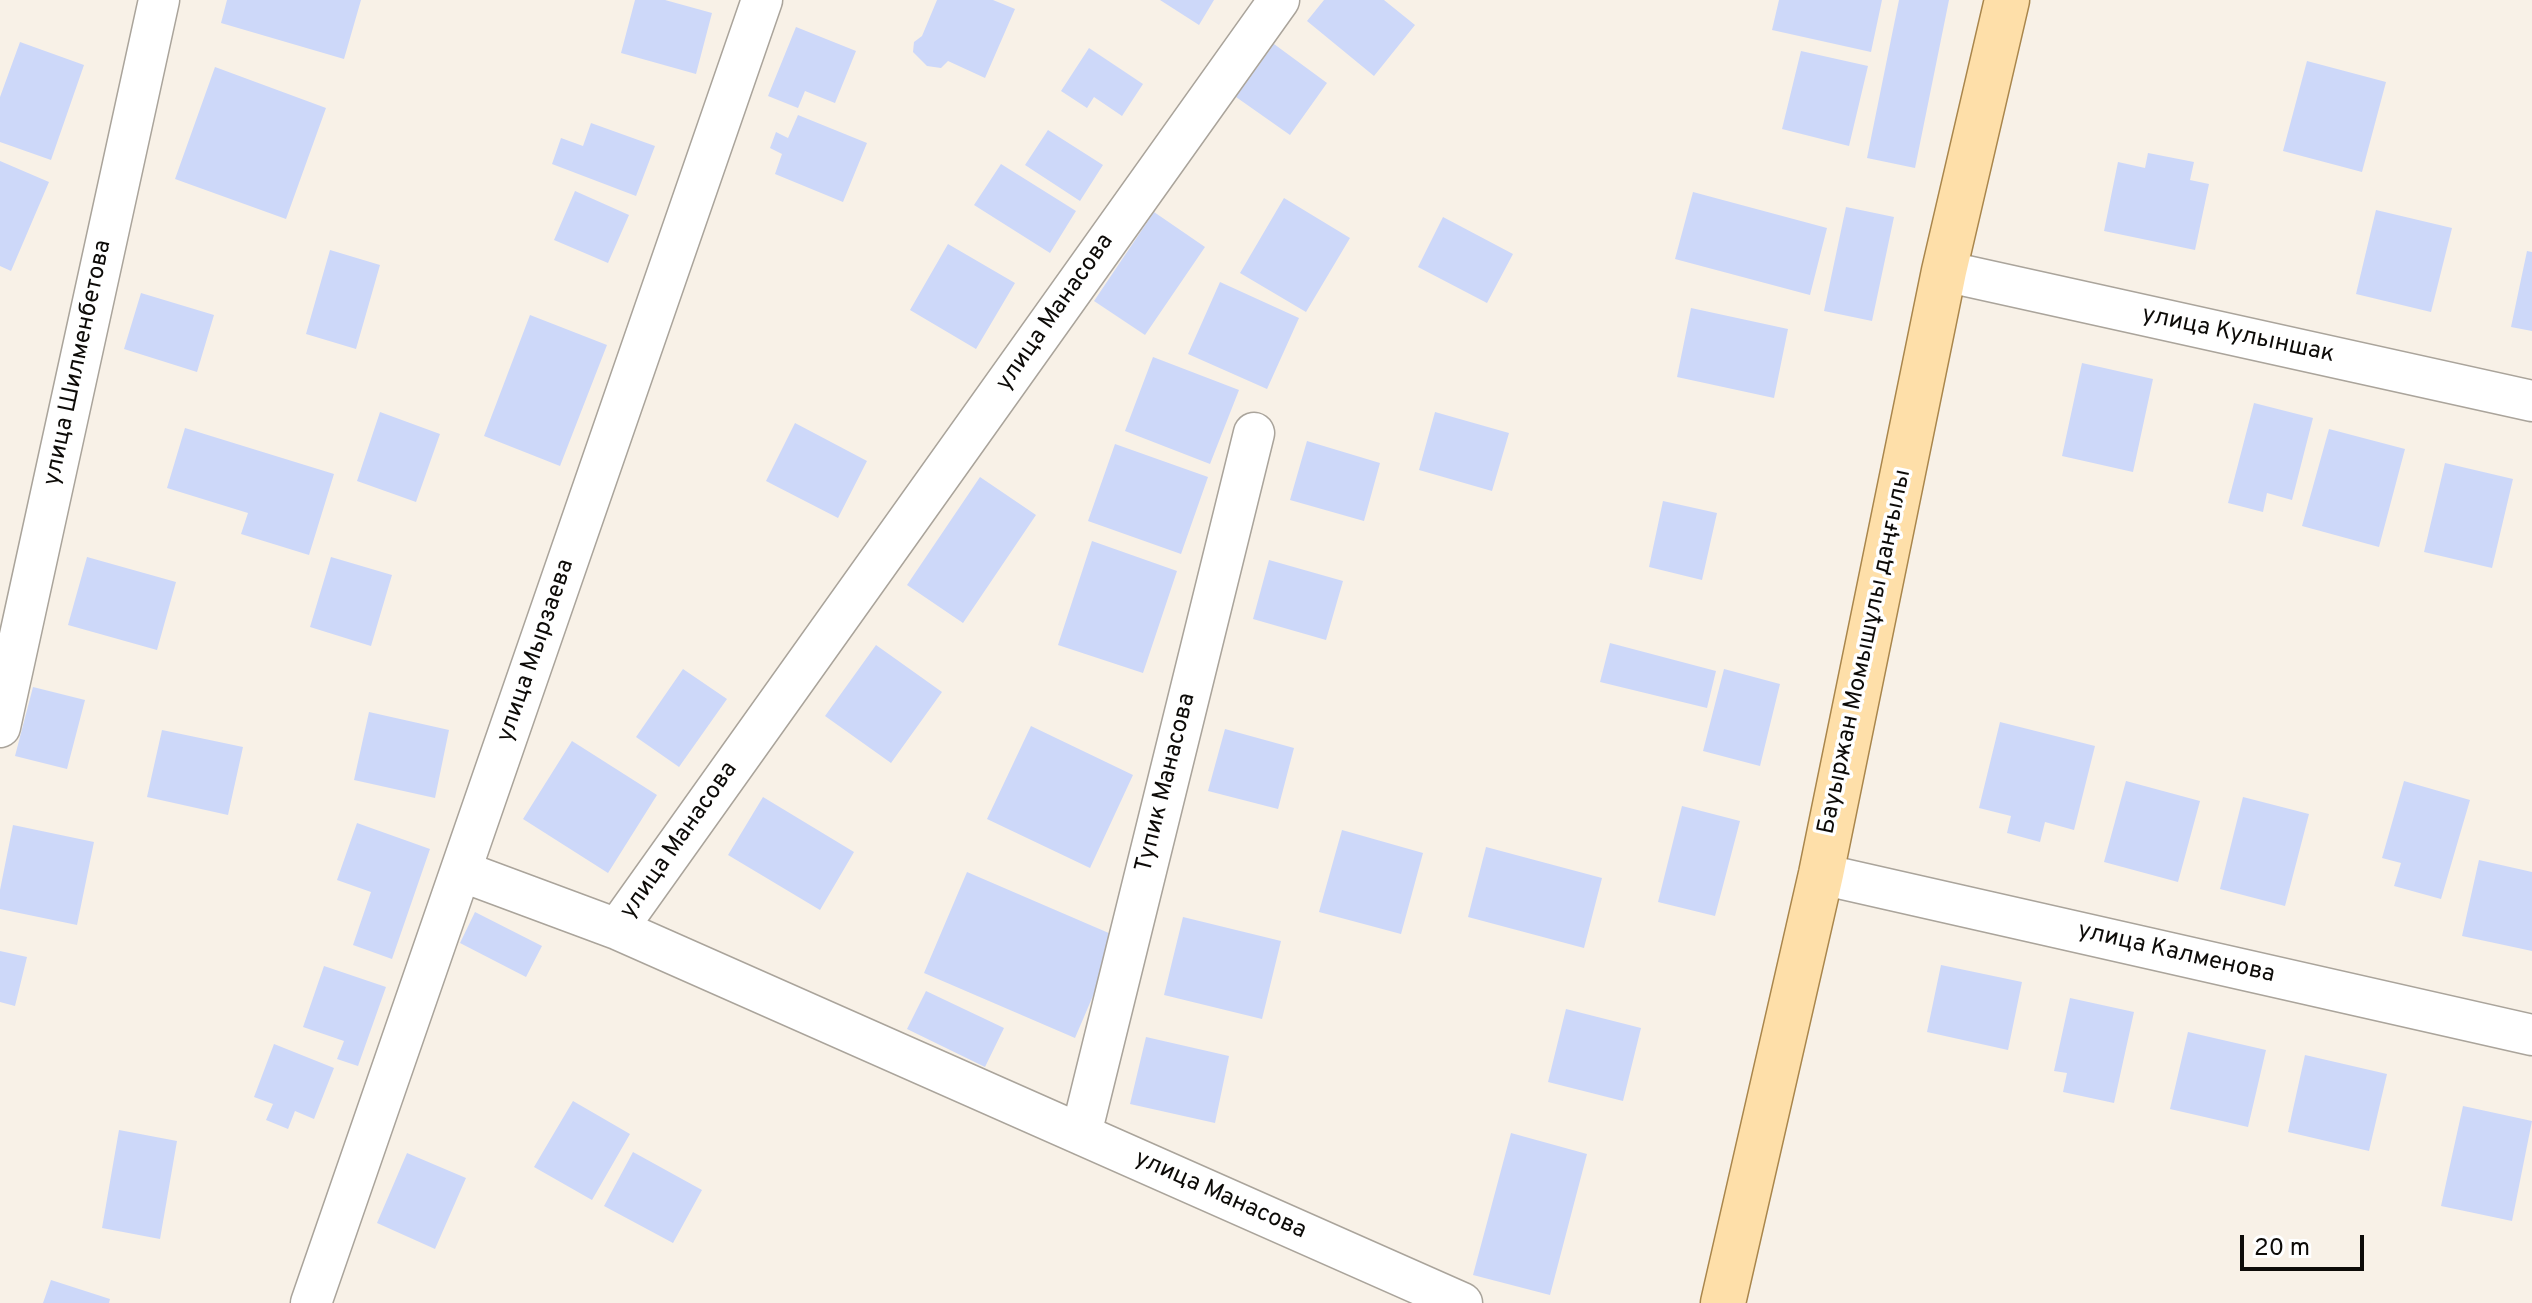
<!DOCTYPE html>
<html>
<head>
<meta charset="utf-8">
<style>
	body { margin:0 }
	#map { position:relative; width:2532px; height:1303px; overflow:hidden; background:#f8f1e7; font-family:Overpass,sans-serif }
	canvas { display:block }
	.scale { position:absolute; left:2240px; top:1235px; width:124px; height:36px; box-sizing:border-box; border:4px solid #0d0b08; border-top:0; padding-left:10px; font-size:24px; line-height:28px; white-space:nowrap; color:#0d0b08; -webkit-text-stroke:6px #fff; paint-order:stroke }
</style>
</head>
<body>
<div id="map">
<canvas width="2532" height="1303"></canvas>
<div class="scale">20 m</div>
</div>
<script>
const c = document.querySelector('canvas').getContext('2d');
c.lineJoin = 'round';
function fill(path, color) {
  c.fillStyle = color;
  c.fill(path, 'evenodd');
}
function toPath(rows) {
  const path = new Path2D();
  for (const r of rows) {
    path.moveTo(r[0], r[1]);
    for (let i = 2; i < r.length; i += 2) path.lineTo(r[i], r[i + 1]);
  }
  return path;
}
function strokePath(path, color, width, dash) {
  c.strokeStyle = color;
  c.lineWidth = width;
  c.lineCap = dash ? 'butt' : 'round';
  c.setLineDash(dash || []);
  c.stroke(path);
}
function drawText(font, color, halo, rows, align = 'center') {
  c.font = font + ' Overpass,sans-serif';
  c.lineWidth = 7;
  c.setLineDash([]);
  c.textBaseline = 'middle';
  c.strokeStyle = halo;
  c.fillStyle = color;
  for (const [text, x, y, turn = 0] of rows) {
    c.save();
    c.translate(x, y);
    c.rotate((+turn || 0) * Math.PI / 180);
    c.textAlign = isNaN(turn) ? turn : align;
    if (halo) c.strokeText(text, 0, 0);
    c.fillText(text, 0, 0);
    c.restore();
  }
}
const building = toPath([
	[227,0,361,0,344,59,221,23],
	[635,0,665,0,712,13,696,74,621,53],
	[937,0,993,0,1015,9,985,78,948,61,941,68,927,66,913,52,914,42,922,36],
	[1160,0,1214,0,1199,25],
	[1324,0,1384,0,1415,25,1374,76,1307,21],
	[1779,0,1882,0,1871,52,1772,30],
	[1899,0,1949,0,1915,168,1867,158],
	[796,27,856,51,835,103,805,91,798,108,768,96],
	[20,42,84,65,51,160,0,142,0,97],
	[1274,44,1327,83,1290,135,1236,97],
	[1089,48,1143,84,1122,116,1094,97,1087,108,1061,91],
	[1801,51,1868,66,1849,146,1782,129],
	[2307,61,2386,82,2362,172,2283,151],
	[215,67,326,108,286,219,175,179],
	[798,115,867,143,843,202,775,174,782,154,770,148,776,132,788,138],
	[591,123,655,146,636,196,552,164,561,138,583,146],
	[1048,130,1103,165,1080,201,1025,165],
	[2148,153,2194,162,2190,180,2209,184,2195,250,2104,231,2118,162,2145,168],
	[0,161,49,182,11,271,0,266],
	[1001,164,1076,211,1050,253,974,205],
	[575,191,629,215,608,263,554,240],
	[1693,192,1827,228,1810,295,1675,259],
	[1284,198,1350,238,1306,312,1240,273],
	[1846,207,1894,217,1872,321,1824,311],
	[2376,210,2452,228,2431,312,2356,294],
	[1154,212,1205,247,1145,335,1094,301],
	[1443,217,1513,254,1487,303,1418,267],
	[948,244,1015,283,976,349,910,310],
	[330,250,380,265,356,349,306,334],
	[2527,251,2532,252,2532,331,2511,327],
	[1220,282,1299,318,1267,389,1188,354],
	[141,293,214,315,197,372,124,349],
	[1691,308,1788,329,1774,398,1677,377],
	[530,315,607,345,560,466,484,436],
	[1153,357,1239,390,1210,464,1125,431],
	[2082,363,2153,379,2133,472,2062,456],
	[2254,403,2313,418,2292,500,2267,493,2263,512,2228,503],
	[380,412,440,434,416,502,357,481],
	[1435,412,1509,433,1492,491,1419,470],
	[795,423,867,461,838,518,766,481],
	[185,428,334,474,309,555,241,534,248,513,167,488],
	[2329,429,2405,449,2379,547,2302,526],
	[1307,441,1380,463,1364,521,1290,500],
	[1115,444,1208,477,1181,554,1088,521],
	[2445,463,2513,479,2492,568,2424,552],
	[980,477,1036,515,963,623,907,585],
	[1663,501,1717,513,1702,580,1649,567],
	[1092,541,1177,571,1143,673,1058,645],
	[87,557,176,582,157,650,68,625],
	[331,557,392,575,371,646,310,627],
	[1269,560,1343,581,1326,640,1253,619],
	[1610,643,1716,671,1707,708,1600,682],
	[876,645,942,692,891,763,825,716],
	[683,669,727,699,679,767,636,737],
	[1724,669,1780,684,1760,766,1703,751],
	[33,687,85,700,67,769,15,756],
	[369,712,449,730,435,798,354,780],
	[2000,722,2095,746,2074,830,2045,822,2040,842,2007,833,2011,816,1979,808],
	[1031,726,1133,775,1090,868,987,819],
	[1225,729,1294,748,1278,809,1208,791],
	[162,730,243,747,228,815,147,797],
	[572,741,657,795,608,873,523,819],
	[2126,781,2200,801,2178,882,2104,862],
	[2404,781,2470,800,2441,899,2394,886,2401,863,2382,858],
	[763,797,854,852,820,910,728,855],
	[2243,797,2309,814,2285,906,2220,889],
	[1682,806,1740,821,1715,916,1658,902],
	[357,823,430,849,392,959,353,945,371,892,337,880],
	[13,825,94,842,77,925,0,909,0,890],
	[1342,830,1423,853,1401,934,1319,912],
	[1486,847,1602,878,1584,948,1468,917],
	[2479,860,2532,872,2532,951,2462,936],
	[967,872,1118,937,1075,1038,924,973],
	[475,912,542,946,526,977,460,943],
	[1183,917,1281,941,1262,1019,1164,995],
	[0,951,27,957,15,1006,0,1002],
	[1941,965,2022,982,2008,1050,1927,1032],
	[324,966,386,987,358,1066,337,1059,344,1041,303,1027],
	[926,991,1004,1028,985,1067,907,1029],
	[2070,998,2134,1012,2114,1103,2063,1092,2067,1073,2054,1071],
	[1566,1009,1641,1028,1623,1101,1548,1082],
	[2188,1032,2266,1050,2248,1127,2170,1109],
	[1146,1037,1229,1056,1215,1123,1130,1104],
	[274,1044,334,1068,314,1119,295,1111,288,1129,266,1120,273,1104,254,1097],
	[2305,1055,2387,1074,2369,1151,2288,1132],
	[573,1101,630,1134,592,1200,534,1167],
	[2463,1106,2532,1121,2512,1221,2441,1206],
	[119,1130,177,1141,160,1239,102,1228],
	[1511,1133,1587,1154,1550,1295,1473,1275],
	[633,1152,702,1190,673,1243,604,1206],
	[407,1153,466,1178,435,1249,377,1223],
	[51,1280,110,1299,109,1303,43,1303]
]);
const minor = toPath([
	[1279,0,617,929,1462,1303],
	[1944,271,2532,401],
	[0,727,159,0],
	[461,871,617,929],
	[1821,874,2532,1035],
	[1081,1134,1254,433],
	[311,1303,762,0]
]);
const major = toPath([
	[1723,1303,1821,874,1944,271,2007,0]
]);
const streetNames = [
	["улица Манасова",1056,313,-55],
	["улица Кулыншак",2238,336,12],
	["улица Шилменбетова",79,363,-78],
	["улица Мырзаева",537,651,-71],
	["Бауыржан Момышұлы даңғылы",1866,652,-78],
	["Тупик Манасова",1167,783,-76],
	["улица Манасова",680,841,-55],
	["улица Калменова",2176,954,13],
	["улица Манасова",1220,1196,24]
];
fill(building, '#cdd8f9');
strokePath(minor, '#aaa49b', 43);
strokePath(major, '#a9864c', 47);
strokePath(minor, '#fff', 40);
strokePath(major, '#fedfa9', 44);
drawText('24px', '#0d0b08', '#fff', streetNames);
</script>
</body>
</html>
